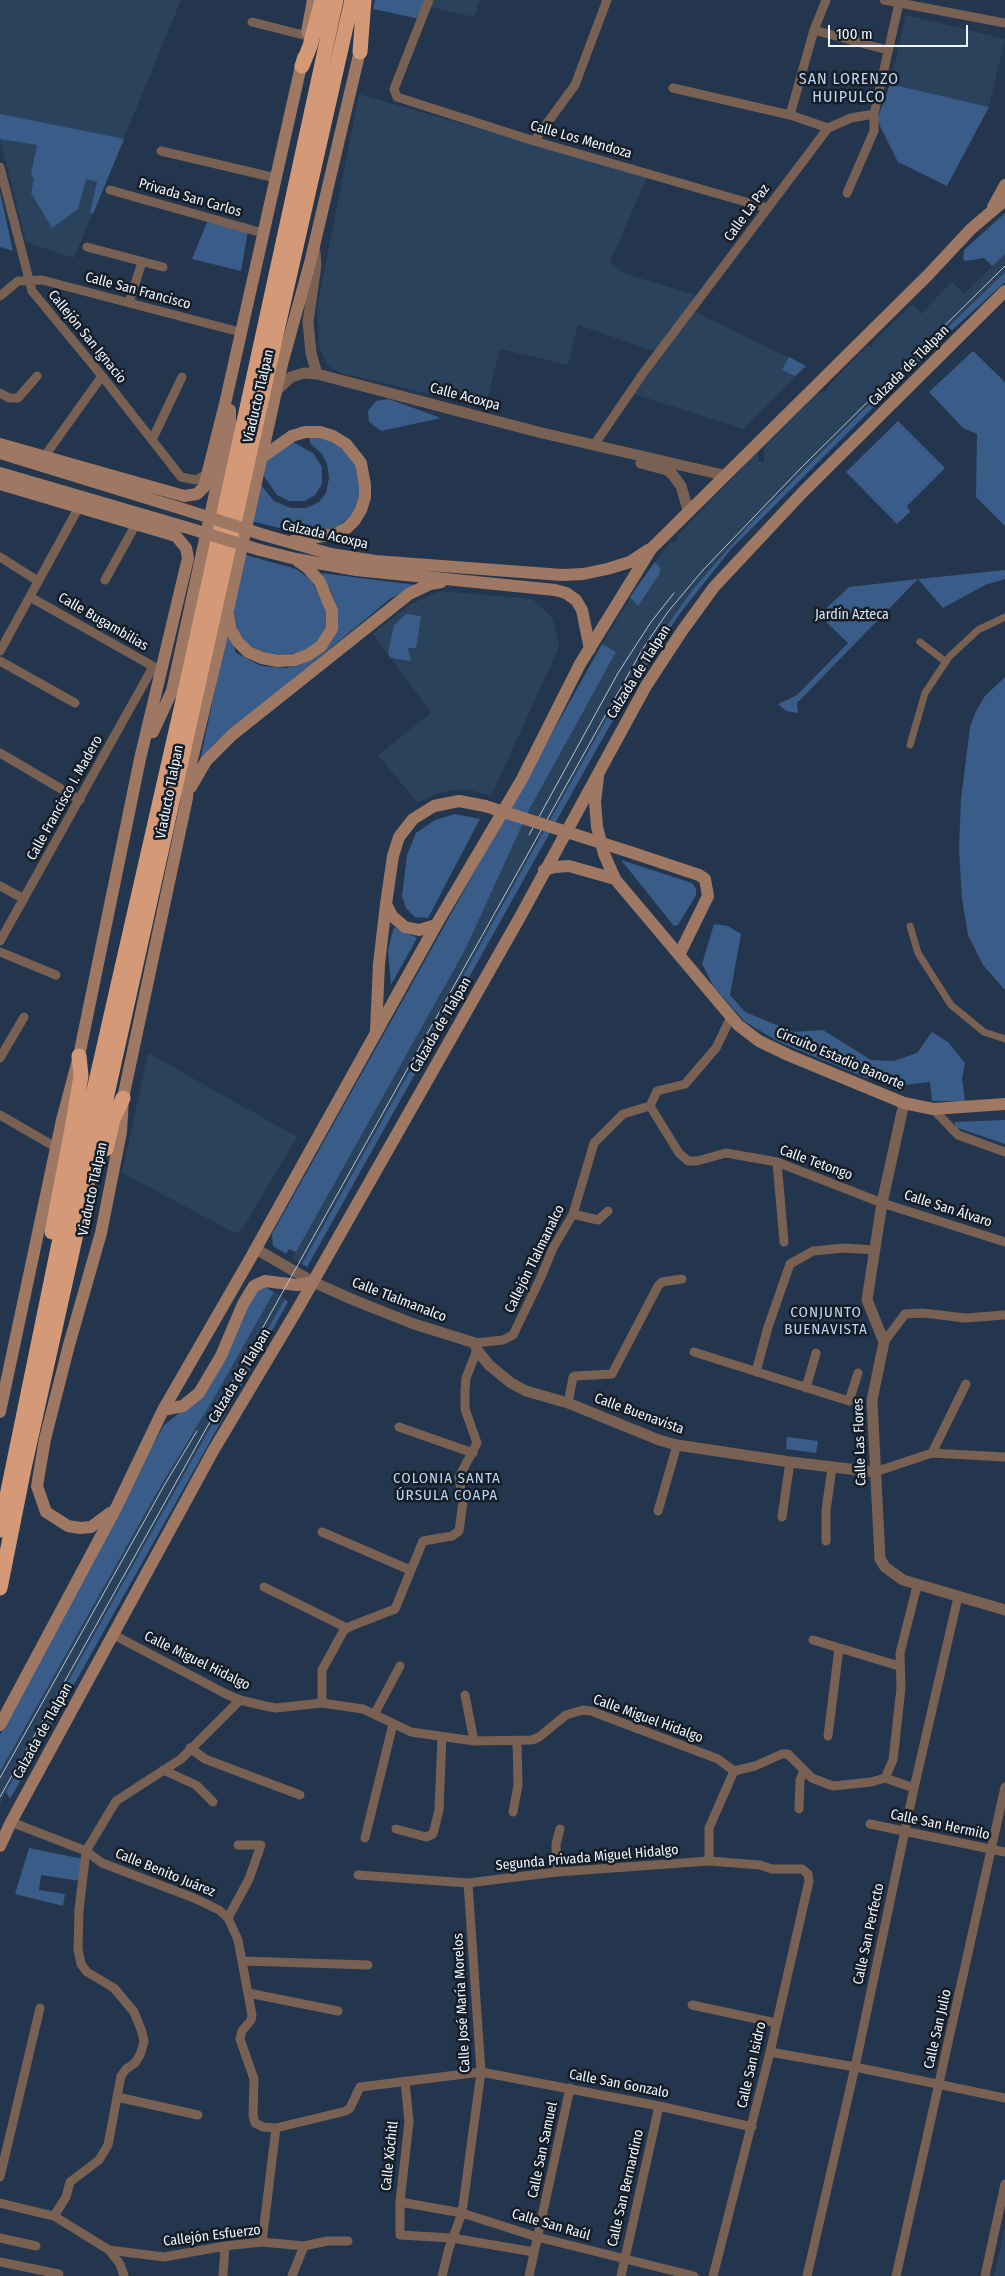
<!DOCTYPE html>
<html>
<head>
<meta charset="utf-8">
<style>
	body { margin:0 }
	#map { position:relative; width:1005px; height:2276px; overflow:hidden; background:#23364d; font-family:"Fira Sans Condensed",sans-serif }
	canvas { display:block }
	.scale { position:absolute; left:828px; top:25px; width:140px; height:22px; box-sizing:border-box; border:2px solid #eef5fe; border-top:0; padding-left:6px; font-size:15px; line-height:18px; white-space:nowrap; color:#eef5fe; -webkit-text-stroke:4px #151d27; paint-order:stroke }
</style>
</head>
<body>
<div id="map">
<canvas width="1005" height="2276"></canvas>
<div class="scale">100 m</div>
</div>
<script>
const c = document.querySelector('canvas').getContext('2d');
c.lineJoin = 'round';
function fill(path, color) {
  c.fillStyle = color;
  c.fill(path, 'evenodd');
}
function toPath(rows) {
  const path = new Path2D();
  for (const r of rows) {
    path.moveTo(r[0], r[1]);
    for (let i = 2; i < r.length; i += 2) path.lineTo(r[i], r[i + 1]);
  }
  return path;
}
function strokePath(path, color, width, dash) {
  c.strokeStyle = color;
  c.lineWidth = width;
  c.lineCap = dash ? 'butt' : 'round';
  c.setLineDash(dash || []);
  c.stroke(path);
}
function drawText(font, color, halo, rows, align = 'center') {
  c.font = font + ' "Fira Sans Condensed",sans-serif';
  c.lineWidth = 5;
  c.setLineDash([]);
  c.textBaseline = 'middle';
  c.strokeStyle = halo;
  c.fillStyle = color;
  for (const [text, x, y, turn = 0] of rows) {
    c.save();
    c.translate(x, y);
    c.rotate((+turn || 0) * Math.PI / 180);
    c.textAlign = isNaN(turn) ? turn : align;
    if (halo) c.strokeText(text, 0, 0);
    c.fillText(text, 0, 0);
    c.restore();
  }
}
const built = toPath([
	[0,0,181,0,74,258,26,242,0,139],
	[434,0,480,0,474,17,431,7],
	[906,15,1005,39,989,107,890,84],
	[359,94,647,177,610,262,623,273,698,296,657,352,578,325,568,365,500,349,485,407,341,373,328,366,319,347,317,308],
	[1005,254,1005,272,881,392,750,524,693,589,656,641,626,684,302,1264,292,1258,465,950,529,810,616,652,602,644,642,579,670,543,678,541,677,536,709,503,758,452,758,462,764,462,764,447,818,393,827,391,828,386,867,346,872,347,874,341,912,304,921,314,952,282,964,294],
	[695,312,806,366,743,429,634,394],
	[440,591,532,599,553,618,559,647,491,796,467,789,447,791,430,796,418,803,378,755,431,713,373,634,411,604],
	[148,1053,297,1137,242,1230,235,1233,122,1173],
	[274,1292,285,1299,206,1435,0,1804,0,1773,156,1494,217,1393],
	[1005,2227,1005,2276,994,2276]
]);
const green = toPath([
	[375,0,427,0,420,19,373,9],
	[890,84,989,107,947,186,898,162,877,120],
	[0,114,124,139,93,214,90,212,97,182,86,179,78,209,52,228,31,193,34,179,31,174,37,145,0,139],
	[0,192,13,251,0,247],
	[1005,213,1005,254,992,266,984,258,965,261,963,259,964,250],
	[208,220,248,231,241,271,192,259],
	[1005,272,1005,282,939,342,731,549,678,616,609,727,307,1267,302,1264,626,684,656,641,693,589,750,524,881,392],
	[973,351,1005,382,1005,526,976,497,977,434,963,428,929,392],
	[789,357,806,366,795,376,782,370],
	[389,399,441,418,381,431,369,422,368,411,376,401],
	[898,421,945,468,907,506,910,512,897,524,846,472],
	[309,436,337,442,357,463,361,478,359,503,352,515,339,526,308,535,251,521,261,485,274,501,291,508,306,508,319,502,326,493,329,478,327,464,322,454,310,443],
	[293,442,313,453,322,467,322,484,315,495,305,501,289,501,277,495,261,472,265,461],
	[246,555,296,569,309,578,324,601,328,624,318,642,301,652,282,655,261,652,247,644,238,631,233,610],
	[655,562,660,568,660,573,638,606,630,597],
	[1005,570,1005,579,985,585,943,608,918,579,797,703,798,713,786,711,778,704,797,695,848,643,819,615,849,587,918,579],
	[321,573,416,585,390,599,213,745,198,770,228,629,236,653,261,666,286,668,305,662,329,644,338,631,338,616,332,593],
	[406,614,421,616,416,648,408,648,411,661,391,658,388,654,394,625],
	[602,644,616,652,529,810,465,950,296,1252,289,1249,286,1254,273,1246,272,1234],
	[1005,677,1005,990,983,965,968,935,962,899,959,849,961,799,970,727,976,711,985,696],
	[455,814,480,819,428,918,415,917,406,908,402,896,407,855,416,833,435,820],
	[621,860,692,883,696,889,696,895,678,925,674,926],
	[714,924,728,926,741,934,730,995,745,1012,794,1032,823,1030,871,1060,894,1061,917,1053,932,1032,948,1042,965,1063,962,1079,965,1101,932,1101,930,1082,894,1086,864,1077,779,1042,745,1022,714,987,702,964],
	[394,927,417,938,391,985,388,950],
	[1005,1120,1005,1144,955,1127,955,1122],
	[267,1285,267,1288,274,1292,217,1393,156,1494,0,1772,0,1735,140,1468,164,1425,183,1410,253,1294],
	[285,1299,288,1302,10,1799,6,1792,206,1435],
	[787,1437,818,1441,816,1453,786,1449],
	[29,1848,83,1859,80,1881,41,1875,39,1890,65,1894,63,1906,15,1894]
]);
const pedestrian = toPath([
	[920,642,946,662],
	[910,745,925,693,949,657,978,630,1005,617],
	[910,926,918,953,951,1005,984,1032,1005,1039]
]);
const minor = toPath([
	[429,0,394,89,397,97,534,141,767,208],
	[884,0,1005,23],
	[252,22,307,36],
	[814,30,887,50],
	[673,88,790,115,828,128],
	[790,115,814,30,826,0],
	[534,141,575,85,607,0],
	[161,151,276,178],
	[0,167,32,291,102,376,181,477,196,480,209,473],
	[110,190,263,233],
	[847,193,874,131,874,114,899,3],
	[87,247,163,267],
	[0,296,18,281,42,280,240,332],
	[129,303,142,262],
	[0,393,9,398,18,398,37,376],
	[152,440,182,377],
	[594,445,644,372,828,128,851,118,874,114],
	[44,457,102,376],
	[0,557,38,581],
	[105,580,136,524],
	[30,597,156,668],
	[0,651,79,507],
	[0,661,75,703],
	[0,753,80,800],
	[0,886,24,899],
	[0,941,153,667],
	[0,952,56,975],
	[0,1058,24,1017],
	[650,1106,679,1153,688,1161,697,1161,726,1153,777,1162,882,1203,1005,1242],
	[933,1109,958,1135,1005,1152],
	[0,1115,57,1148],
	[777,1162,784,1242],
	[573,1214,598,1220,608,1211],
	[884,1342,905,1314,923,1313,965,1318,1005,1315],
	[475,1343,503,1340,513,1335,541,1277,553,1248,573,1214,594,1143,623,1114,650,1106,657,1091,685,1084,716,1048,731,1017],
	[694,1352,849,1401,858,1373],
	[756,1372,768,1327,790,1264,813,1251,844,1248,875,1250],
	[806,1388,816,1353],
	[568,1403,573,1377,575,1376,612,1374,658,1286,662,1282,682,1279],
	[399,1427,473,1453],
	[932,1453,966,1384],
	[875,1472,932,1453,1005,1457],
	[658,1511,677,1445],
	[782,1517,790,1462],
	[322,1532,410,1570],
	[826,1541,826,1510,832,1468],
	[264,1587,347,1628],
	[114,1635,226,1694,240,1700,265,1706,276,1708,322,1703,363,1709,411,1732,474,1741,532,1740,539,1737,566,1715,583,1710,591,1711,718,1759,734,1771,755,1766,782,1754,788,1754,812,1778,833,1786,871,1782,885,1778],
	[813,1640,899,1666],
	[465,1695,474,1741],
	[322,1703,322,1670,344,1630,351,1626,395,1609,423,1541,452,1536,459,1531,463,1502,459,1477,477,1443,465,1409,465,1391,466,1378,477,1350],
	[375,1713,400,1666],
	[828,1736,839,1648],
	[190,1748,205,1759,300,1795],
	[163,1770,196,1785,213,1802],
	[885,1778,893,1760,901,1688,900,1653,917,1586],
	[885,1778,914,1788],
	[799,1809,800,1780,804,1771],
	[513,1812,518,1785,517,1741],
	[11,1822,86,1851,102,1863,194,1898,219,1910,228,1918,238,1940,252,2015,251,2020,242,2031,240,2039,254,2079,253,2115,255,2123,263,2127,276,2128,346,2111,350,2108,360,2087,481,2072,659,2106,752,2127],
	[870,1824,1005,1852],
	[396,1829,426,1837,433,1834,439,1810,442,1737],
	[365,1838,393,1724],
	[709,1861,709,1828,734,1771],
	[557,1872,556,1844,560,1829],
	[358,1875,468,1883,557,1872,709,1861,760,1865,772,1869,802,1869,808,1874,809,1881,770,2052,713,2276],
	[228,1918,249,1879,261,1845,238,1845],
	[243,1961,368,1965],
	[248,1993,338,2011],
	[692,2005,776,2023],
	[770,2052,855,2067,1005,2098],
	[405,2081,409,2122,400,2202,400,2235,452,2238,534,2252],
	[117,2097,198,2115],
	[0,2177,40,2008],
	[400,2202,462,2213,537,2237,694,2276],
	[0,2203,54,2216,109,2250,120,2264,124,2276],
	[54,2216,66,2197,70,2182,99,2160,108,2145,121,2076,126,2069,135,2063,140,2055,144,2042,142,2032,134,2012,114,1988,87,1972,81,1964,78,1949,79,1910,86,1851,116,1801,181,1759,240,1700],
	[0,2238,36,2246],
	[262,2242,276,2128],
	[109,2250,164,2257,225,2246,262,2242,304,2246,327,2241,348,2241],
	[0,2262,59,2274],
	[223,2276,225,2246],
	[292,2276,304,2246],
	[442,2276,449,2248,462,2213,481,2072,468,1883],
	[529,2276,570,2088],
	[621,2276,659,2106],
	[807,2276,855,2067,914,1788,958,1597],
	[896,2276,1005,1787],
	[985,2276,1005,2184]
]);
const tertiary = toPath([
	[315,252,316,265,308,322,311,353,317,374],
	[276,391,291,377,304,373,317,374,538,432,723,475],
	[641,463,667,470,673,475,681,486,688,510],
	[904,1103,882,1203,867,1300,884,1342,872,1400,880,1559,885,1567,903,1580,1005,1610],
	[256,1249,313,1282,356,1301,414,1324,475,1343,477,1350,489,1365,511,1383,526,1391,568,1403,659,1440,677,1445,790,1462,875,1472]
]);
const secondary = toPath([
	[307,32,313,0],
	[993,207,1005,185],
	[0,444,184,496,197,494,204,487,225,404,303,57],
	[0,453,189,511],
	[261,458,292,436,305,432,320,432,333,436,346,444,361,463,365,485,365,497,361,510,355,520,347,528,335,534,293,541],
	[0,473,185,527],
	[0,484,176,536,186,548,188,558,140,759,79,1056,62,1120,0,1412],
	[264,535,331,554,375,561,562,575,583,574,607,569,630,562,648,550],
	[260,550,296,559,356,570,555,590,566,593,576,600,582,610,590,649],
	[228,615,231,630,238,642,248,652,262,658,278,661,294,660,308,655,321,646,332,629,332,611,320,582,308,568,298,561],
	[153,732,172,691,230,424,230,410],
	[598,777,595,802,597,827,604,854,615,879,738,1025,759,1041,788,1055,904,1103,933,1109,1005,1104],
	[191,787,206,761,232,735,409,594,430,584,441,582],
	[630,852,699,875,705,879,708,896,679,955],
	[544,870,555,867,569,866,615,879],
	[386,904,392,916,405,927,419,930,436,925],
	[376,1030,379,964,386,904,393,856,399,837,413,819,434,806,459,801,485,806],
	[163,1410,183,1406,199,1393,221,1356,243,1304,254,1286,265,1281,297,1285,313,1282],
	[110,1513,91,1527,80,1528,68,1526,46,1512,37,1486,45,1439,69,1345,101,1233,121,1132,123,1098,187,798,188,776,228,610,282,364,310,263,362,42],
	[0,1725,116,1508,163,1410,250,1259,436,925,522,779,580,664,651,549,928,275,971,229,1005,200],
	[0,1846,11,1822,213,1451,297,1310,520,917,646,686,682,631,714,587,802,493,1005,291]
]);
const motorway = toPath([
	[360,52,364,0],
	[302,66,310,46,322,0],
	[106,1149,113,1119,123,1098],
	[52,1232,71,1135,81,1076,79,1056],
	[0,1530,58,1248,187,683,336,0],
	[0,1588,24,1468,268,370,352,0]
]);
const tram = toPath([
	[529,835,618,673,651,622,674,593],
	[0,1778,165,1484,197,1431],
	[0,1797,642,650,667,613,703,570,802,467,1005,266]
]);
const secondaryBridge = toPath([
	[189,511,264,535],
	[185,527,260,550],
	[485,806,630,852]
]);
const streetNames = [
	["Calle Los Mendoza",581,140,16],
	["Privada San Carlos",190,198,16],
	["Calle La Paz",747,213,-54],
	["Calle San Francisco",138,291,15],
	["Callejón San Ignacio",87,337,51],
	["Calzada de Tlalpan",909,366,-45],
	["Viaducto Tlalpan",259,396,-77],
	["Calle Acoxpa",465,397,15],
	["Calzada Acoxpa",325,535,13],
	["Calle Bugambilias",103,622,30],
	["Calzada de Tlalpan",639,672,-58],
	["Viaducto Tlalpan",170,792,-79],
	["Calle Francisco I. Madero",65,798,-61],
	["Calzada de Tlalpan",441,1025,-60],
	["Circuito Estadio Banorte",840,1059,23],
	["Calle Tetongo",816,1163,20],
	["Viaducto Tlalpan",93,1189,-78],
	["Calle San Álvaro",948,1209,18],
	["Callejón Tlalmanalco",535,1259,-64],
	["Calle Tlalmanalco",399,1300,21],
	["Calzada de Tlalpan",240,1376,-59],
	["Calle Buenavista",639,1414,20],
	["Calle Las Flores",860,1442,-92],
	["Calle Miguel Hidalgo",197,1661,26],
	["Calle Miguel Hidalgo",648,1719,20],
	["Calzada de Tlalpan",43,1731,-61],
	["Calle San Hermilo",940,1825,12],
	["Segunda Privada Miguel Hidalgo",587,1858,-5],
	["Calle Benito Juárez",165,1873,22],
	["Calle San Perfecto",869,1934,-78],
	["Calle José María Morelos",462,2003,-93],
	["Calle San Julio",938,2029,-77],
	["Calle San Isidro",752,2065,-77],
	["Calle San Gonzalo",619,2084,11],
	["Calle San Samuel",543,2150,-78],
	["Calle Xóchitl",390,2156,-84],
	["Calle San Bernardino",626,2188,-77],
	["Calle San Raúl",551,2225,16],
	["Callejón Esfuerzo",212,2236,-7]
];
const parkNames = [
	["Jardín Azteca",852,615]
];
const neighbourhoodNames = [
	["CONJUNTO",826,1313],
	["BUENAVISTA",826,1330],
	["COLONIA SANTA",447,1479],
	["ÚRSULA COAPA",447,1496]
];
const quarterNames = [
	["SAN LORENZO",849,80],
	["HUIPULCO",849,98]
];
fill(built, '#2b425d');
fill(green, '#395c88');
strokePath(pedestrian, '#786052', 7);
strokePath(minor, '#786052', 9);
strokePath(tertiary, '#786052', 11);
strokePath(secondary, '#9e7862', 12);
strokePath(motorway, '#d49a78', 15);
strokePath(tram, '#b7c2ce', 1);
strokePath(secondaryBridge, '#9e7862', 12);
drawText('14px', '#eef5fe', '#151d27', streetNames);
drawText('14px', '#dae6f4', '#151d27', parkNames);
c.letterSpacing = '1px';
drawText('15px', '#bed5f2', '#151d27', neighbourhoodNames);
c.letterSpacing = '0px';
c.letterSpacing = '1px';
drawText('16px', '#bed5f2', '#151d27', quarterNames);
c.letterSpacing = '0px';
</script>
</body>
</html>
